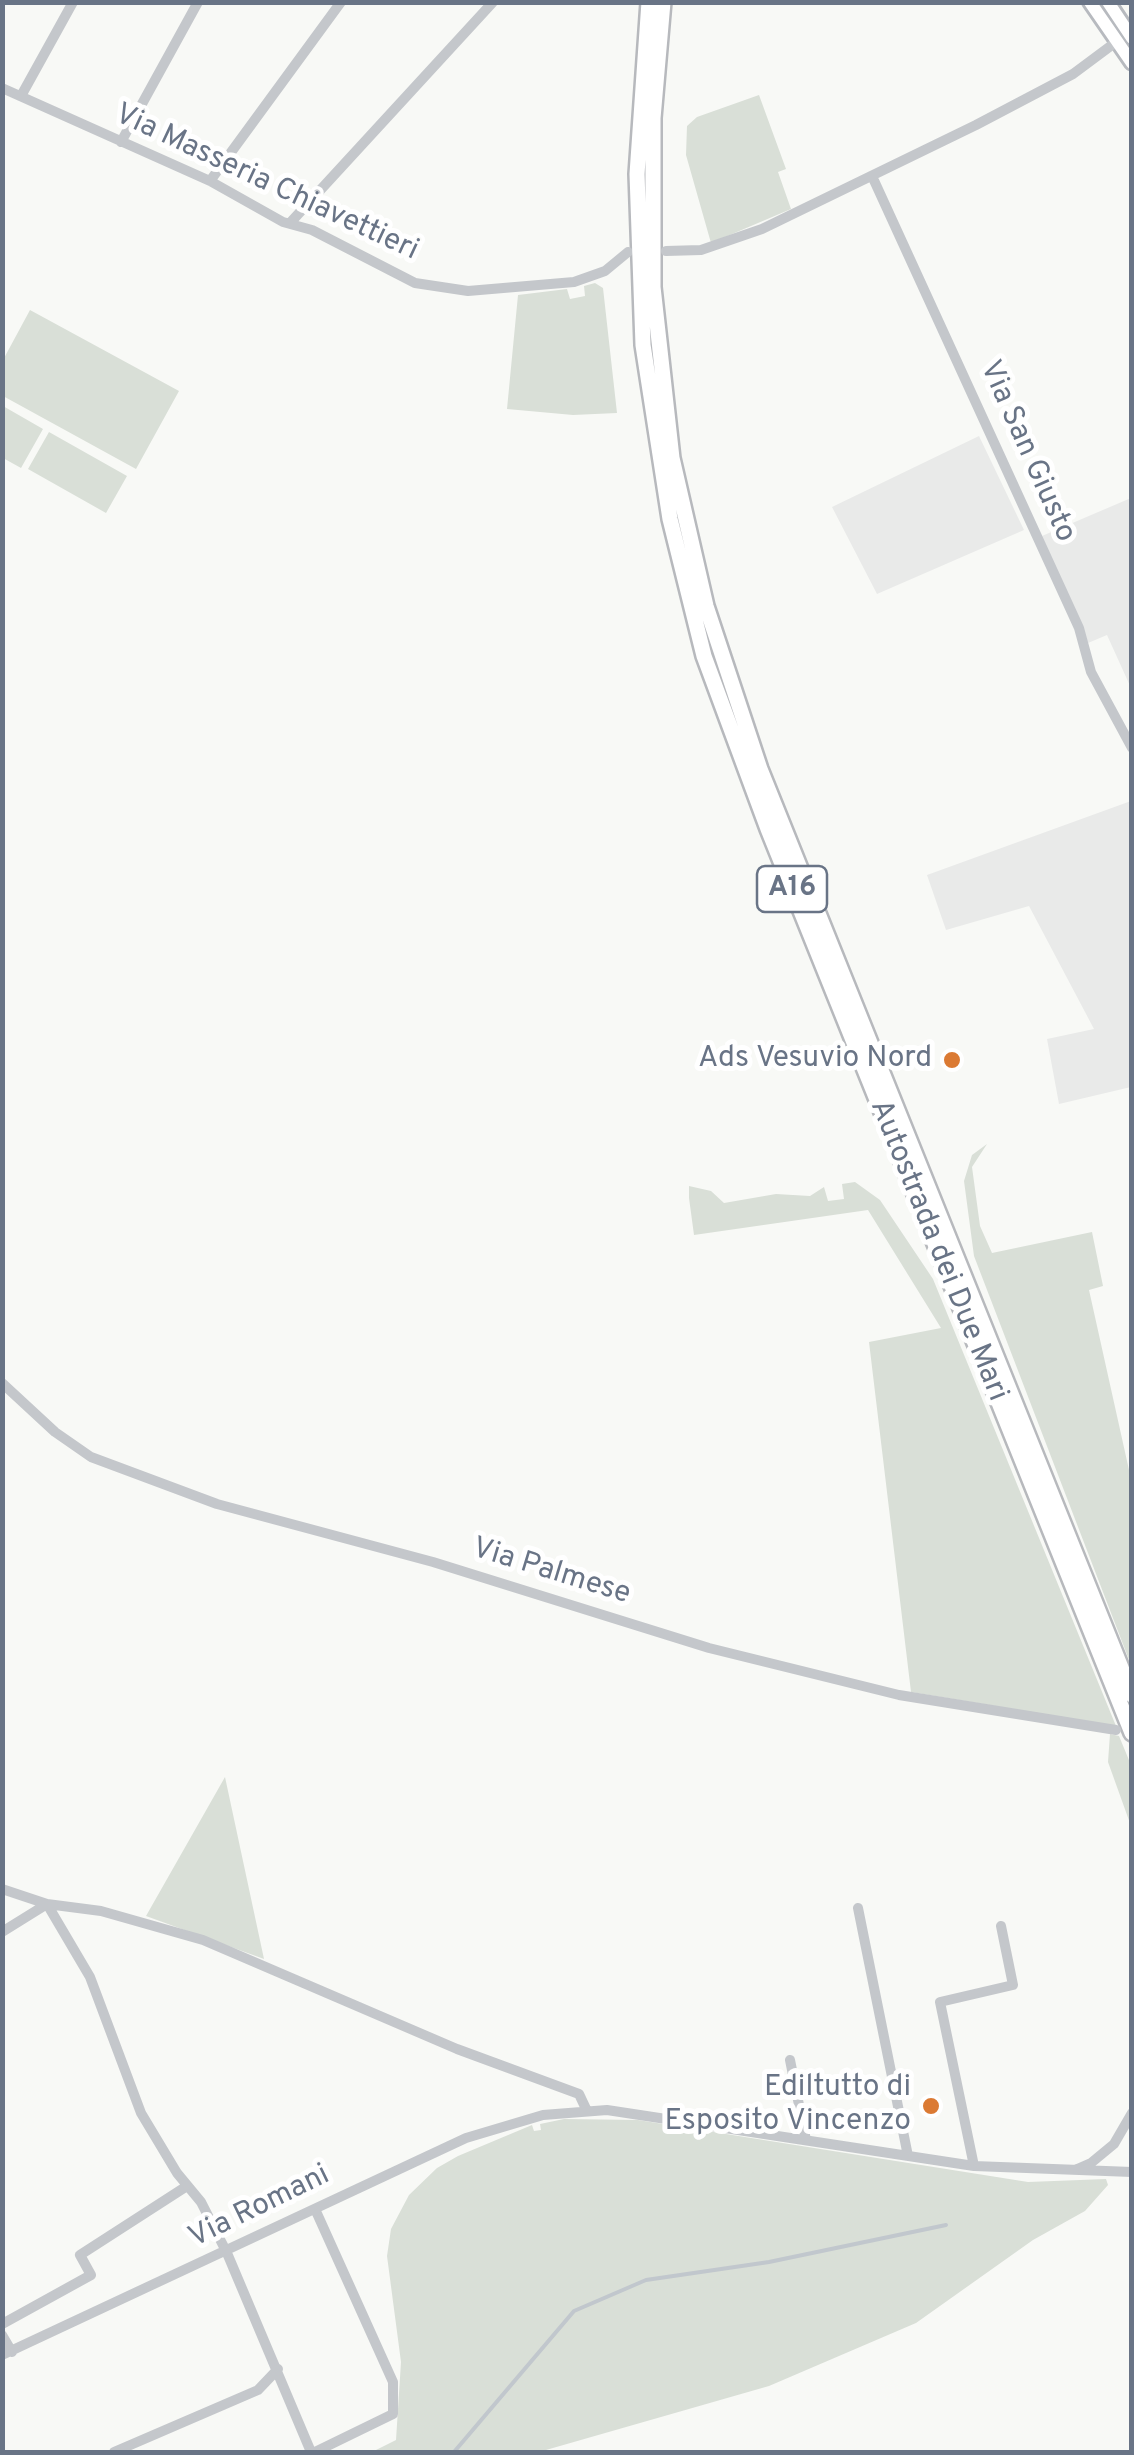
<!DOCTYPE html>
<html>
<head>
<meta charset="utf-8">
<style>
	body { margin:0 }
	#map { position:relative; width:1134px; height:2455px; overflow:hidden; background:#f8f9f6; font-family:Overpass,sans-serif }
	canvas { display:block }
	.frame { position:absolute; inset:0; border:5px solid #697486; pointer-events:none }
</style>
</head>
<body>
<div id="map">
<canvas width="1134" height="2455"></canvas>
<div class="frame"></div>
</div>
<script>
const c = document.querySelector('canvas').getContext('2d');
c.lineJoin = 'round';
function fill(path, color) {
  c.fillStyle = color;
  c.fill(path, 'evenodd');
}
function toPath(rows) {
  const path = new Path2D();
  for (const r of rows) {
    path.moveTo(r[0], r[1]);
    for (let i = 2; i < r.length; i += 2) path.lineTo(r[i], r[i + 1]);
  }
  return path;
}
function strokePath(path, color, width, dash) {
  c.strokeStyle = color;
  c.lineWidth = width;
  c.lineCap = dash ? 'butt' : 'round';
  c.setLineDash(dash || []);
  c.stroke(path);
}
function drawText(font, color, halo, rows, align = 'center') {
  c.font = font + ' Overpass,sans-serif';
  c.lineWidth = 10;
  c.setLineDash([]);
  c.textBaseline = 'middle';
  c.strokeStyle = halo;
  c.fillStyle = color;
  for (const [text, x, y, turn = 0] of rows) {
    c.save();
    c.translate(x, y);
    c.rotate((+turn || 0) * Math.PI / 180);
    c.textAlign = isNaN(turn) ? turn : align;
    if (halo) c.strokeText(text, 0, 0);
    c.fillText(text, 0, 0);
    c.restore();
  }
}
const built = toPath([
	[979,436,1024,530,877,594,832,507],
	[1131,498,1131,688,1107,635,1088,643,1042,536],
	[1131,801,1131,1087,1059,1104,1047,1039,1094,1029,1029,906,946,930,927,875]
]);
const green = toPath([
	[759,95,786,169,778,172,791,209,711,243,686,155,687,126,697,117],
	[595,283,603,288,617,413,573,415,507,409,518,295,567,289,570,299,585,296,584,286],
	[30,310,179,391,136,469,3,396,3,360],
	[3,406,43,429,21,468,3,458],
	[49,432,127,476,106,513,28,469],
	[987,1144,972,1167,980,1226,992,1253,1092,1232,1103,1286,1089,1290,1131,1479,1131,1665,974,1256,964,1181,972,1155],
	[855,1182,880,1200,933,1279,1116,1726,911,1692,869,1342,941,1328,868,1210,694,1235,689,1198,689,1186,711,1191,724,1203,776,1194,810,1196,824,1187,828,1201,844,1199,842,1184],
	[1110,1734,1119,1736,1131,1765,1131,1826,1108,1762],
	[225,1777,264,1959,146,1916],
	[564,2119,638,2120,1028,2182,1106,2179,1108,2185,1085,2211,1033,2240,916,2323,769,2386,539,2452,372,2452,396,2440,401,2362,387,2256,391,2229,409,2195,437,2168,458,2156,532,2125,534,2131,541,2130,540,2124]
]);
const stream = toPath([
	[454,2452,574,2311,646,2280,769,2262,946,2225]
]);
const minor = toPath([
	[2,88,210,181,283,222,312,230,415,283,468,291,574,282,605,271,628,252],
	[21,96,73,2],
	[121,142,198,2],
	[872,176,1079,628,1091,672,1132,748],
	[210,181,341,2],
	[290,223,493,2],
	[666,251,701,250,762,229,976,125,1073,74,1116,42],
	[2,1383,55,1432,91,1457,217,1504,433,1562,709,1648,899,1695,1116,1730],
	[2,1889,47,1904,101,1911,203,1940,457,2049,579,2094,587,2111],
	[47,1904,90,1977,141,2113,177,2173,201,2202,227,2253,311,2452],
	[858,1908,908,2156],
	[2,1932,47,1904],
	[790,2060,806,2140],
	[974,2166,940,2002,1013,1985,1001,1926],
	[1075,2170,1091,2163,1114,2144,1132,2113],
	[2,2324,91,2275,80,2255,187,2186],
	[2,2335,12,2352],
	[2,2355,466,2138,543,2115,607,2110,974,2166,1132,2172],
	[114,2452,258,2390,278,2369],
	[315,2452,393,2414,393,2382,315,2209]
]);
const major = toPath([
	[1090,2,1132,63],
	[1108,2,1132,38]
]);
const highway = toPath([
	[649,2,637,174,643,345,670,519,704,656,768,829,1132,1733],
	[663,2,653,118,653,287,672,458,706,606,760,769,1132,1695]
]);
const markers = [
	[952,1060,10,"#db7a33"],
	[931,2106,10,"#db7a33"]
];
const shields = [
	[792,889,70]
];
const shieldNames = [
	["A16",792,889]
];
const streetNames = [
	["Via Masseria Chiavettieri",266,184,25],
	["Via San Giusto",1026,452,66],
	["Autostrada dei Due Mari",937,1251,68],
	["Via Palmese",551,1573,17],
	["Via Romani",260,2208,-26]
];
const poiNames = [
	["Ads Vesuvio Nord",932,1060],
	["Ediltutto di",911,2089],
	["Esposito Vincenzo",911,2123]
];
fill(built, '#e9eae9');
fill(green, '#d9dfd7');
strokePath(stream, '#c1c7cd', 4);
strokePath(major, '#b7babf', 18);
strokePath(highway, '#b7b9bd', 20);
strokePath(minor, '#c4c7cb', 10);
strokePath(major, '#fff', 12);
strokePath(highway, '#fff', 15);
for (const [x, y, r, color] of markers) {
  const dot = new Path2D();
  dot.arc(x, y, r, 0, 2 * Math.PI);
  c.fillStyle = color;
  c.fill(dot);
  strokePath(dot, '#fff', 4);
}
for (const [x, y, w] of shields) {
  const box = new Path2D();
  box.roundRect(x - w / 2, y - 23, w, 46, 8);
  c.fillStyle = '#fff';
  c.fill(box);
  strokePath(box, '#697486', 2.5);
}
drawText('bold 28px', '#697486', null, shieldNames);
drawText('30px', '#697486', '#fff', streetNames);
drawText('30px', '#697486', '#fff', poiNames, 'right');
</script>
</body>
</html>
